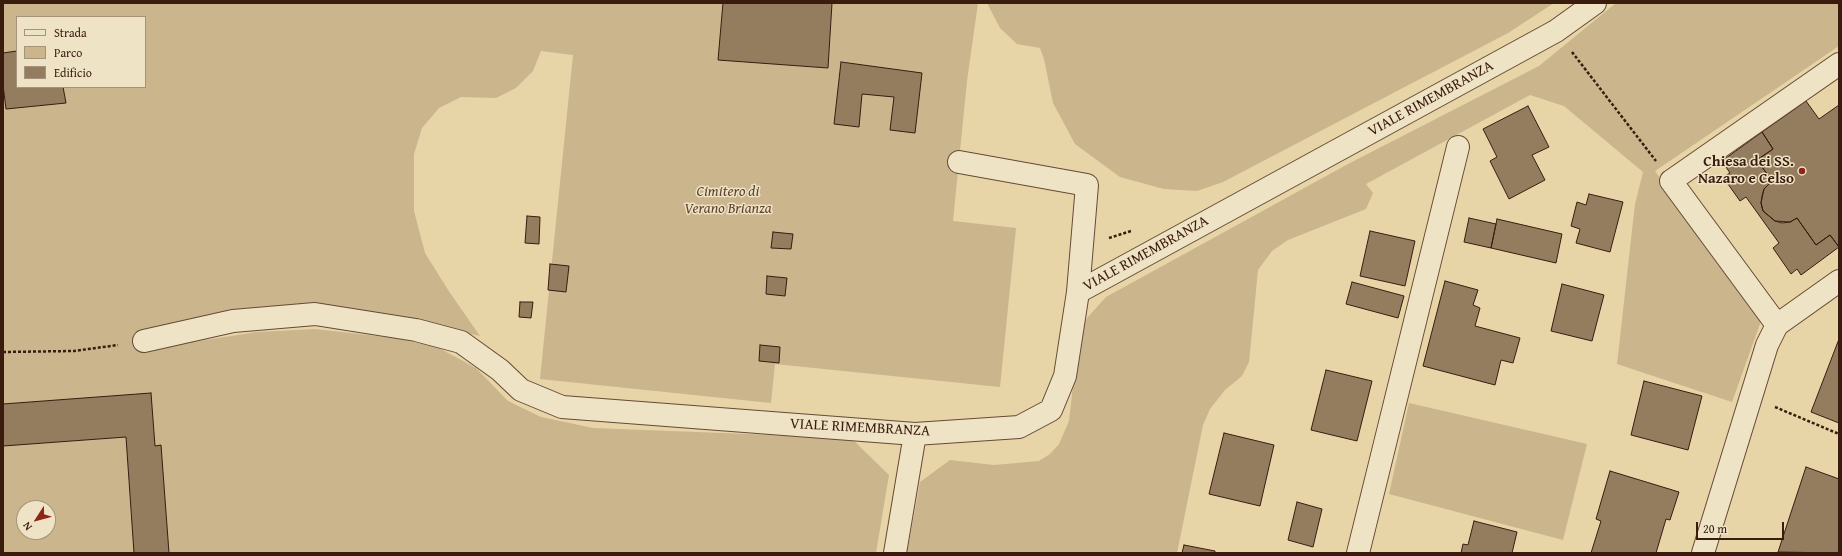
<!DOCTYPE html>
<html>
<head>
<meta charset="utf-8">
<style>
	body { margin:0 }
	#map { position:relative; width:1842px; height:556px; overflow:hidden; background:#e7d4a7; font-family:"Gentium Book Plus",serif }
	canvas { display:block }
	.frame { position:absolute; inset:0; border:4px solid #3a1c0f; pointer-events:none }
	.legend { position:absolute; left:16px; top:16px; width:130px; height:72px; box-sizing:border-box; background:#efe3c6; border:1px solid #a7937d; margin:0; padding:5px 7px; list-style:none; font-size:12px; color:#3a1c0f }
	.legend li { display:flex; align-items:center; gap:8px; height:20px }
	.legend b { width:20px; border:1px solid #a7937d }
	.north { position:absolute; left:16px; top:500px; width:40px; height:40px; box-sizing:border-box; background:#efe3c6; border:1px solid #a7937d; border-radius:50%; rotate:234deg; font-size:11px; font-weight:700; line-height:16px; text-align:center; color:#3a1c0f }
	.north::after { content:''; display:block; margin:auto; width:14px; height:18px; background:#8f2418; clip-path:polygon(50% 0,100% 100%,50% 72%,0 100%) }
	.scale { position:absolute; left:1696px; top:522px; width:88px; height:18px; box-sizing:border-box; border:2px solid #3a1c0f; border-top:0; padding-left:5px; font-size:12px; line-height:14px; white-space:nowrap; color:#3a1c0f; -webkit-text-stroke:3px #efe3c6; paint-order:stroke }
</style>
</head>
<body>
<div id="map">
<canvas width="1842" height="556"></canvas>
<div class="frame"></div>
<ul class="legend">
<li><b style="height:5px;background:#efe3c6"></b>Strada</li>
<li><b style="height:11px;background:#cab58d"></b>Parco</li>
<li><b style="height:11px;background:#947c5e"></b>Edificio</li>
</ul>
<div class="north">N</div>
<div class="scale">20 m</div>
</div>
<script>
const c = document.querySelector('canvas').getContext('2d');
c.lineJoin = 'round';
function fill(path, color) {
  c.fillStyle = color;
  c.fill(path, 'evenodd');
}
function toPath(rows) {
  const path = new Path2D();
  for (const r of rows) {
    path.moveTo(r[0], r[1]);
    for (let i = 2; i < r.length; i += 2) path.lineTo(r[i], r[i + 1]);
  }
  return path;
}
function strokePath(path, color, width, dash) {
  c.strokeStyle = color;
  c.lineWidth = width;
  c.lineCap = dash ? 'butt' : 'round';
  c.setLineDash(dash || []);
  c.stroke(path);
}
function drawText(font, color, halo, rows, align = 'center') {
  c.font = font + ' "Gentium Book Plus",serif';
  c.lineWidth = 3;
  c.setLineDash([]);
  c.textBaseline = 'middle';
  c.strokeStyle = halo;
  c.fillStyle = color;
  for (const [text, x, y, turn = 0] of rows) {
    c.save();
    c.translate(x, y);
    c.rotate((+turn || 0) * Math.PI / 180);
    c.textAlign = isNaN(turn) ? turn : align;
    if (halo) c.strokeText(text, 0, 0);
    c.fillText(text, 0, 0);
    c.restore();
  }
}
const green = toPath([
	[3,3,978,3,967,81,953,221,1016,228,1000,387,775,364,771,403,540,379,573,55,541,51,533,71,516,88,496,98,461,97,439,108,422,128,414,154,414,211,425,253,450,293,480,336,386,315,286,305,222,312,184,321,186,343,257,332,315,329,394,338,437,347,476,368,508,401,541,417,593,428,851,438,889,475,876,553,3,553],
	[17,17,145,17,145,87,17,87],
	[24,508,48,508,48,532,24,532],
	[987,3,1554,3,1508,33,1223,182,1197,191,1164,189,1120,177,1075,144,1053,103,1044,59,1040,48,1017,44,1000,28],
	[1616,3,1839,3,1839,46,1655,171,1761,321,1732,402,1617,364,1635,204,1643,172,1564,106,1530,95,1366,184,1373,193,1366,209,1288,240,1272,251,1258,270,1249,362,1242,376,1225,390,1210,409,1203,425,1177,553,907,553,920,482,950,460,994,465,1039,461,1050,454,1059,444,1069,421,1079,334,1087,318,1106,297,1348,164,1539,66],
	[1409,403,1587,444,1563,540,1389,494]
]);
const building = toPath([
	[723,3,832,3,828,68,718,60,723,3],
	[17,51,17,87,63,87,66,103,6,109,3,85,3,53,17,51],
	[841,62,922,73,915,133,890,130,894,97,862,94,859,127,834,124,841,62],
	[1806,101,1819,119,1839,105,1839,247,1830,235,1816,245,1797,218,1790,222,1775,221,1763,211,1761,203,1764,189,1772,181,1757,160,1773,149,1762,132,1806,101],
	[1528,106,1549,147,1532,155,1545,180,1509,199,1490,161,1497,157,1483,129,1528,106],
	[1762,132,1773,149,1757,160,1772,181,1764,189,1762,196,1761,203,1763,211,1775,221,1782,223,1790,222,1797,218,1816,245,1830,235,1839,247,1801,275,1797,269,1791,274,1773,248,1779,243,1746,197,1740,201,1723,177,1730,173,1722,161,1762,132],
	[1589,194,1623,202,1610,252,1576,243,1580,229,1571,226,1577,202,1586,205,1589,194],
	[527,216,540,217,539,244,525,243,527,216],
	[1469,218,1496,224,1491,248,1464,242,1469,218],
	[1497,219,1562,234,1556,263,1491,248,1497,219],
	[1370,231,1415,241,1405,286,1360,276,1370,231],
	[773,232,793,234,791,249,771,248,773,232],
	[550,264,569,266,566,292,548,290,550,264],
	[767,276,787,278,785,296,766,294,767,276],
	[1445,281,1478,290,1473,305,1480,308,1475,326,1520,338,1513,363,1501,360,1495,385,1423,366,1445,281],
	[1352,282,1404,296,1398,318,1346,304,1352,282],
	[1562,284,1604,295,1592,341,1551,331,1562,284],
	[520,302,533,302,531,318,519,317,520,302],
	[1839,339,1839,423,1811,412,1839,339],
	[760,345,780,347,779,363,759,361,760,345],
	[1326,370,1372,381,1357,441,1311,430,1326,370],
	[1644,381,1702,396,1688,450,1631,435,1644,381],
	[151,393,155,446,161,445,169,553,134,553,126,437,3,446,3,404,151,393],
	[1224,433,1274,445,1260,506,1209,494,1224,433],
	[1806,467,1839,479,1839,553,1778,552,1806,467],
	[1610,471,1679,492,1670,520,1666,519,1656,553,1591,553,1601,521,1596,519,1610,471],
	[1297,502,1322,509,1313,547,1288,540,1297,502],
	[1474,521,1517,532,1512,553,1461,553,1463,544,1468,545,1474,521],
	[1184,545,1215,551,1215,553,1182,553,1184,545]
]);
const path = toPath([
	[1572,52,1656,161],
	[1109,238,1131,231],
	[3,352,74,351,118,345],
	[1775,407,1839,434]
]);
const minor = toPath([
	[959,162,1087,185,1078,292],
	[1777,325,1671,181,1839,64],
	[144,341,233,321,315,314,416,330,461,342,500,370,521,390,562,407,915,434,1019,427,1051,410,1065,376,1078,292,1556,31,1595,3],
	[895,553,915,434],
	[1358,553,1458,147],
	[1703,553,1767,345,1777,325,1839,281]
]);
const markers = [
	[1802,171,4,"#8f2418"]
];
const streetNames = [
	["VIALE RIMEMBRANZA",1431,99,-29],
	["VIALE RIMEMBRANZA",1146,254,-29],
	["VIALE RIMEMBRANZA",860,428,3]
];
const poiNames = [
	["Chiesa dei SS.",1794,162],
	["Nazaro e Celso",1794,179]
];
const parkNames = [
	["Cimitero di",728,192],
	["Verano Brianza",728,209]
];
fill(green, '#cab58d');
fill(building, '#947c5e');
strokePath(building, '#3a1c0f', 1);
strokePath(minor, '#654a35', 24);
strokePath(path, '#3a1c0f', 2.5, [3, 2]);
strokePath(minor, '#efe3c6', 22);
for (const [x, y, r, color] of markers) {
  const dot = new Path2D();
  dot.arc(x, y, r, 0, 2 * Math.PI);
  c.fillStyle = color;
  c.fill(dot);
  strokePath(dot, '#efe3c6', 1.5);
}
drawText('15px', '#3a1c0f', '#efe3c6', streetNames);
drawText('bold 15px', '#3a1c0f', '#efe3c6', poiNames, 'right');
drawText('italic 15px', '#5e422e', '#efe3c6', parkNames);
</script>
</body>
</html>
